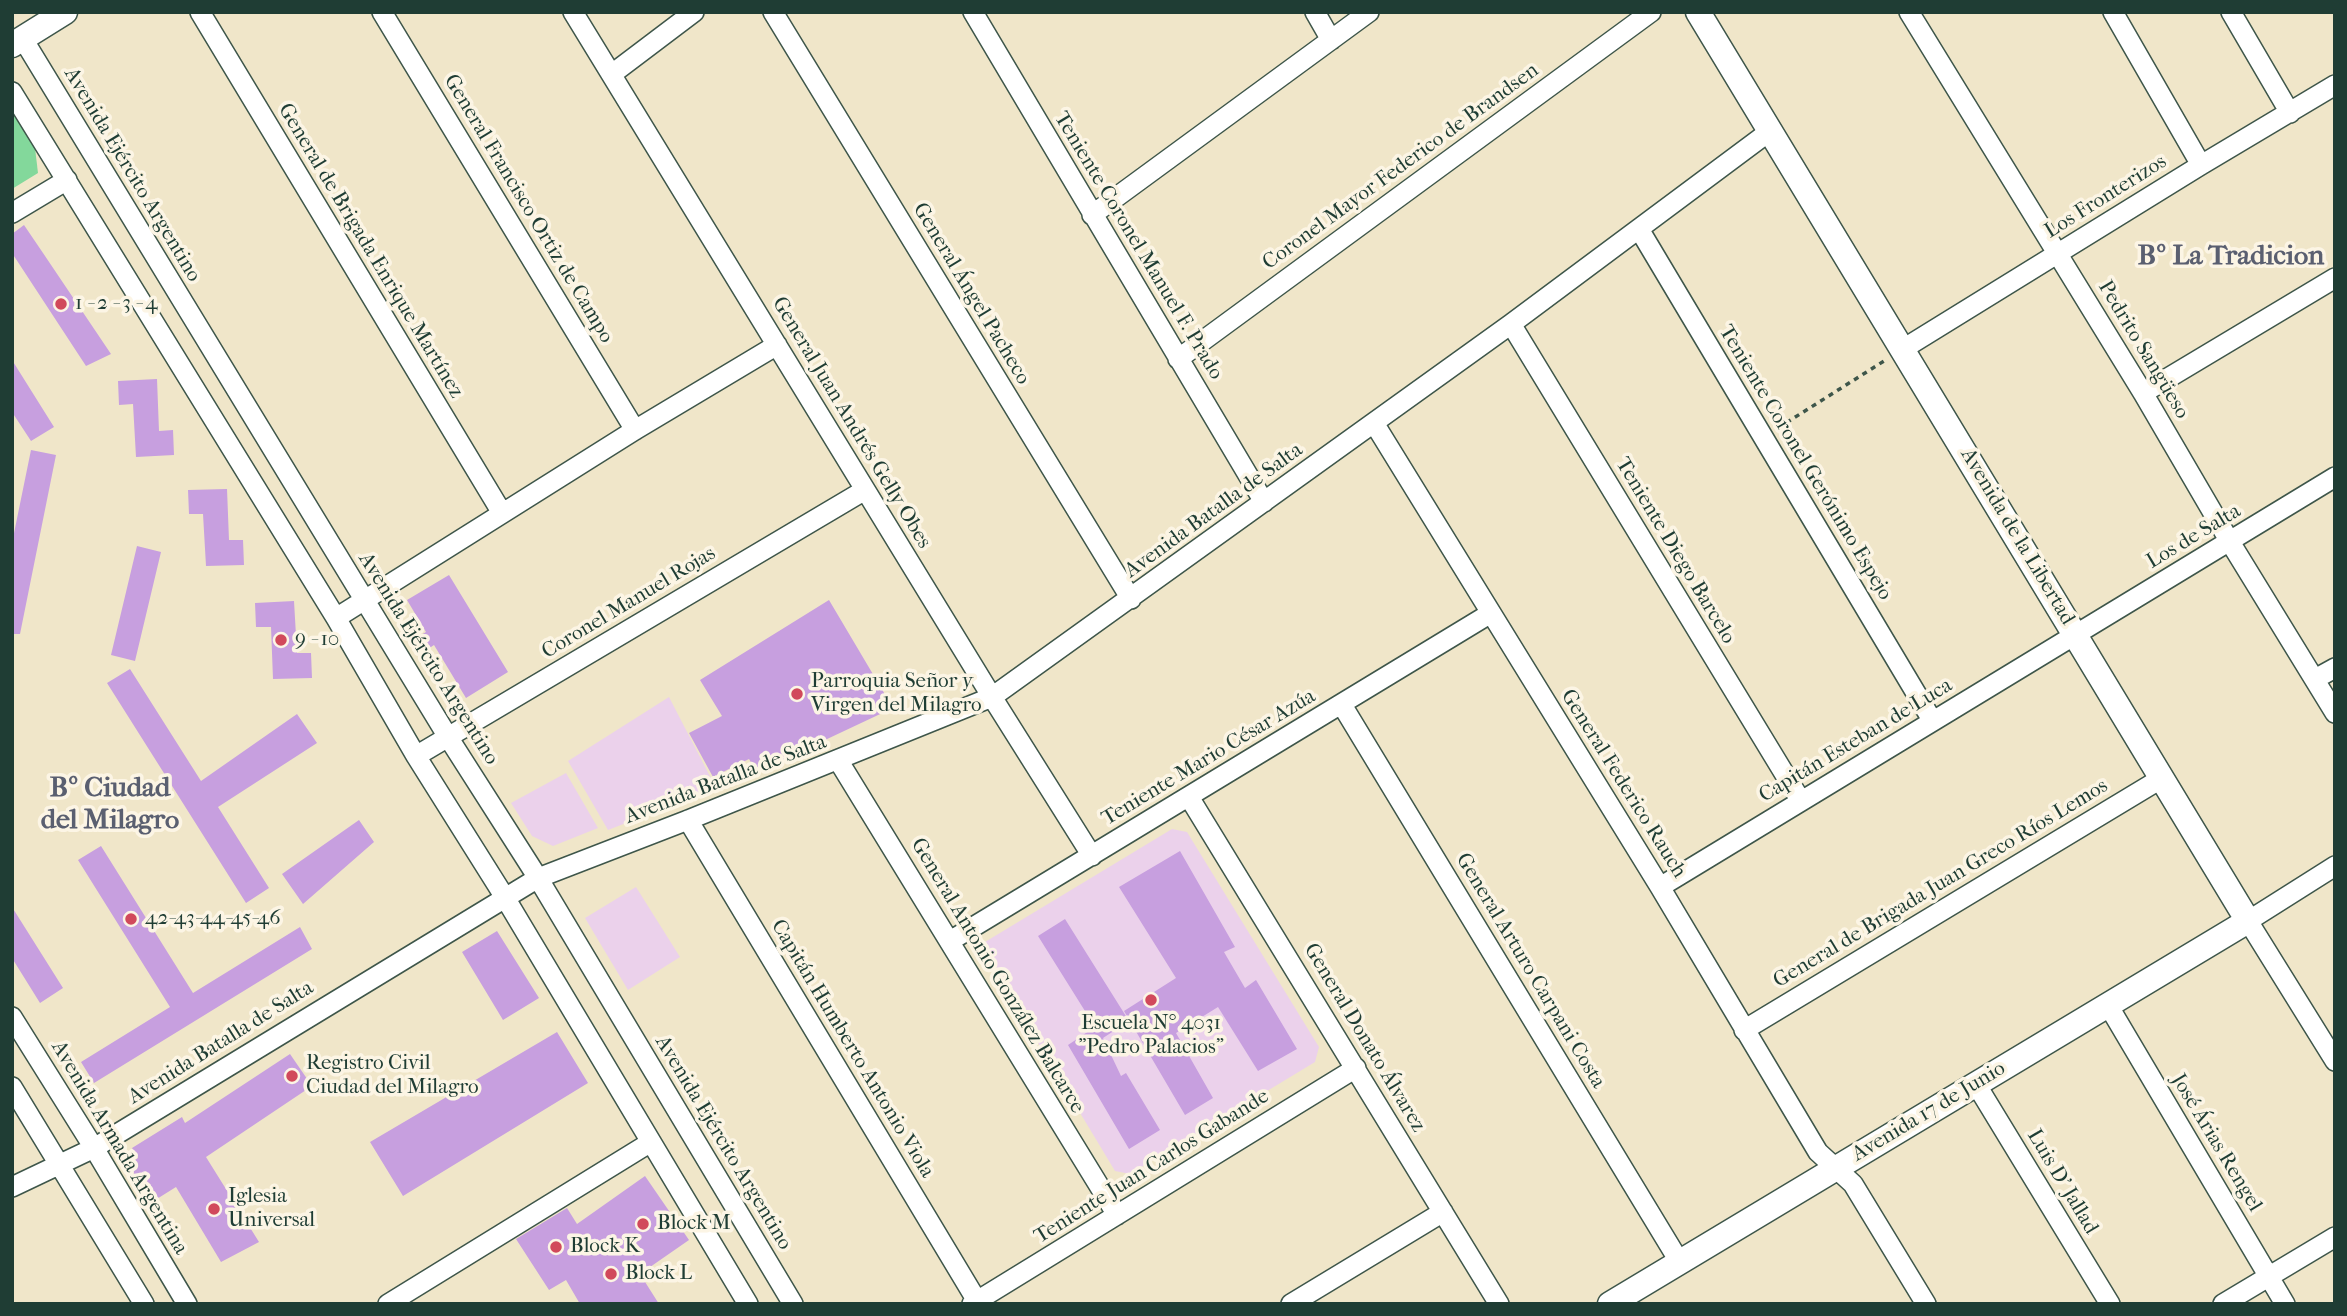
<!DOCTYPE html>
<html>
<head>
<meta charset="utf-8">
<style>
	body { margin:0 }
	#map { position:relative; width:2347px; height:1316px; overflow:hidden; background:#f0e6c9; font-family:"IM FELL French Canon",serif }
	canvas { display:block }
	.frame { position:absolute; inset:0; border:14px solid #1f3d34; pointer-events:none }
</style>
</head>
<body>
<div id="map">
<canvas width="2347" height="1316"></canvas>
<div class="frame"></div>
</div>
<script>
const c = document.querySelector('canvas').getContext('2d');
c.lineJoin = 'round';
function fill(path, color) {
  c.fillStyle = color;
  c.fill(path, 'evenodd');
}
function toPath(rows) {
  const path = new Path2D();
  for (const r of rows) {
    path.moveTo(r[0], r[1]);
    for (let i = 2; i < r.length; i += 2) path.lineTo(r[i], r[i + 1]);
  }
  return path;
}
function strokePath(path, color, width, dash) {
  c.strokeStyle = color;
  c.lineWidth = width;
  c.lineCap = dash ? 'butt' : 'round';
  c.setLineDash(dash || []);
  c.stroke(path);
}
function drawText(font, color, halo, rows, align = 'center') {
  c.font = font + ' "IM FELL French Canon",serif';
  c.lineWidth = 7;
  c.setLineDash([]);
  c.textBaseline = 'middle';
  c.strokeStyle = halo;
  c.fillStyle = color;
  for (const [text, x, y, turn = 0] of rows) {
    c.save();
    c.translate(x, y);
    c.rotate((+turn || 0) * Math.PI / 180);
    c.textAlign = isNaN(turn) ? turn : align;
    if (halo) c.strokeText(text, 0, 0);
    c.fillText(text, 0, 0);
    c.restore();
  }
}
const built = toPath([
	[669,697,716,788,608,830,568,761],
	[566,773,598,828,553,846,532,836,511,803],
	[1172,829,1187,832,1319,1047,1315,1062,1130,1174,1115,1171,984,953,985,942],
	[636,887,680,957,628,990,585,918]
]);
const green = toPath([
	[12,107,32,123,38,173,12,189]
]);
const building = toPath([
	[24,225,43,253,111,354,86,366,12,253,12,234],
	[12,360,54,427,31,441,12,412],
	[157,379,159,431,173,430,174,455,136,457,133,404,119,405,118,381],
	[31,450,56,455,20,634,12,634,12,543],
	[227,489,229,540,243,540,244,565,206,566,203,514,189,514,188,490],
	[137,546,161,552,135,661,111,655],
	[449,575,508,672,466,698,434,645,422,653,413,640,426,632,407,600],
	[829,600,893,708,757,772,749,759,713,777,689,733,722,716,700,680],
	[294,601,297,653,311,653,312,678,273,679,271,627,256,627,255,603],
	[130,669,201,781,297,714,317,743,218,807,269,888,246,903,107,683],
	[359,820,374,842,303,904,282,874],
	[101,846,193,993,300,927,312,949,94,1083,81,1062,170,1007,78,860],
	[1180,851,1235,947,1224,952,1245,988,1256,980,1297,1049,1258,1071,1218,1007,1176,1033,1213,1098,1185,1115,1124,1011,1176,978,1119,887],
	[12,907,63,988,40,1003,12,958],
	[1065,919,1129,1021,1103,1038,1121,1076,1126,1073,1160,1130,1129,1149,1068,1045,1095,1027,1038,936],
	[497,931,539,998,503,1020,462,952],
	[557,1032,588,1083,403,1196,370,1142],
	[290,1054,312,1086,206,1157,259,1242,221,1262,176,1187,152,1202,128,1164,138,1158,132,1148,182,1117,185,1123],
	[645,1176,689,1240,640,1274,659,1304,580,1304,566,1280,549,1290,516,1239,567,1208,577,1224]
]);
const path = toPath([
	[1778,428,1884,361]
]);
const minor = toPath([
	[200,12,502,513],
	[382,12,635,430],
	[573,12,992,697,1092,856],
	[773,12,1131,599],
	[973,12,1264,502],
	[1315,12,1331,40],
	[1909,12,2143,393,2230,542,2335,713],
	[2113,12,2201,165],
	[2231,12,2290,113],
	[23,39,448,737,538,878,793,1304],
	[612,74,694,12],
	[12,92,336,618,416,756,504,896,748,1304],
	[12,213,67,180],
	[1092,215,1369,12],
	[1639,229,1932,720],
	[1511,324,1801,801],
	[1903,349,2201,165,2335,85],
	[1178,359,1651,12],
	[2143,393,2335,278],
	[1374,423,1660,887,1818,1152,1853,1184,1926,1304],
	[336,618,635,430,777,345],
	[2315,679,2335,668],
	[1342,705,1679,1261],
	[416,756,865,490],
	[838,760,1117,1215],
	[1189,797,1499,1304],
	[688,820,977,1301],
	[2335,866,2248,921,2335,1061],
	[1660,887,2335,477],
	[950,941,1491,613],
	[2108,1005,2285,1304],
	[12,1017,94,1148,187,1304],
	[1744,1030,2162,778],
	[1976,1084,2110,1304],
	[12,1087,144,1304],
	[12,1187,94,1148,538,878,688,820,992,697,1511,324,1770,131],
	[388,1304,651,1142],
	[972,1304,1356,1068],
	[1291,1304,1443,1212],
	[2223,1304,2335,1237]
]);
const major = toPath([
	[12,45,65,12],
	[1610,1304,2248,921,1698,12]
]);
const markers = [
	[61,304,7,"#d1495b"],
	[281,640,7,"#d1495b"],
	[797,694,7,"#d1495b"],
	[131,919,7,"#d1495b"],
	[1151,1000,7,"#d1495b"],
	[292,1076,7,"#d1495b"],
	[214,1209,7,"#d1495b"],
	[643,1224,7,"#d1495b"],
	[556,1247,7,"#d1495b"],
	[611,1274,7,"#d1495b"]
];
const streetNames = [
	["Coronel Mayor Federico de Brandsen",1401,167,-36],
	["Avenida Ejército Argentino",132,175,59],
	["Los Fronterizos",2106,197,-32],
	["General Francisco Ortiz de Campo",528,209,59],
	["Teniente Coronel Manuel F. Prado",1138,246,59],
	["General de Brigada Enrique Martínez",370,251,59],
	["General Ángel Pacheco",971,294,59],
	["Pedrito Sangüeso",2143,350,59],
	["General Juan Andrés Gelly Obes",851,423,59],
	["Teniente Coronel Gerónimo Espejo",1805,463,59],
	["Avenida Batalla de Salta",1214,511,-36],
	["Avenida de la Libertad",2017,537,59],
	["Los de Salta",2194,537,-31],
	["Teniente Diego Barcelo",1675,551,59],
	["Coronel Manuel Rojas",629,603,-31],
	["Avenida Ejército Argentino",428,659,58],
	["Capitán Esteban de Luca",1856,741,-31],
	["Teniente Mario César Azúa",1209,758,-31],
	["Avenida Batalla de Salta",726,780,-21],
	["General Federico Rauch",1623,784,58],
	["General de Brigada Juan Greco Ríos Lemos",1941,884,-31],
	["General Arturo Carpani Costa",1530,971,59],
	["General Antonio González Balcarce",997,976,59],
	["General Donato Álvarez",1364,1038,59],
	["Avenida Batalla de Salta",221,1043,-32],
	["Capitán Humberto Antonio Viola",852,1049,59],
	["Avenida 17 de Junio",1929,1112,-31],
	["Avenida Ejército Argentino",723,1143,59],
	["José Árias Rengel",2216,1143,59],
	["Avenida Armada Argentina",119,1148,59],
	["Teniente Juan Carlos Gabande",1152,1167,-32],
	["Luis D' Jallad",2062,1182,59]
];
const poiNames = [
	["1 - 2 - 3 - 4",75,304],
	["9 - 10",295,640],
	["Parroquia Señor y",811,682],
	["Virgen del Milagro",811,706],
	["42-43-44-45-46",145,919],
	["Escuela N° 4031",1151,1024,"center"],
	["\"Pedro Palacios\"",1151,1048,"center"],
	["Registro Civil",306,1064],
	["Ciudad del Milagro",306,1088],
	["Iglesia",228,1197],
	["Universal",228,1221],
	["Block M",657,1224],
	["Block K",570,1247],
	["Block L",625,1274]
];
const districtNames = [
	["Bº La Tradicion",2231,257],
	["Bº Ciudad",110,789],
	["del Milagro",110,821]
];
fill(built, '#ebd1eb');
fill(green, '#83d89b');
fill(building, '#c79fdf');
strokePath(minor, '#3e564a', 22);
strokePath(major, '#3e564a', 27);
strokePath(path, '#3e564a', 3.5, [5, 5]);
strokePath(minor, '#fff', 19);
strokePath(major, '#fff', 24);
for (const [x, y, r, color] of markers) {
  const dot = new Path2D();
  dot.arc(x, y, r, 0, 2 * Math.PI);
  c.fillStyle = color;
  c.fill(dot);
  strokePath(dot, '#fcf5e5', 2.5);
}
drawText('21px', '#1f3d34', '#fcf5e5', streetNames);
drawText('21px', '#1f3d34', '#fcf5e5', poiNames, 'left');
drawText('bold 28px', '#5a5f70', '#fcf5e5', districtNames);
</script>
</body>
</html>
